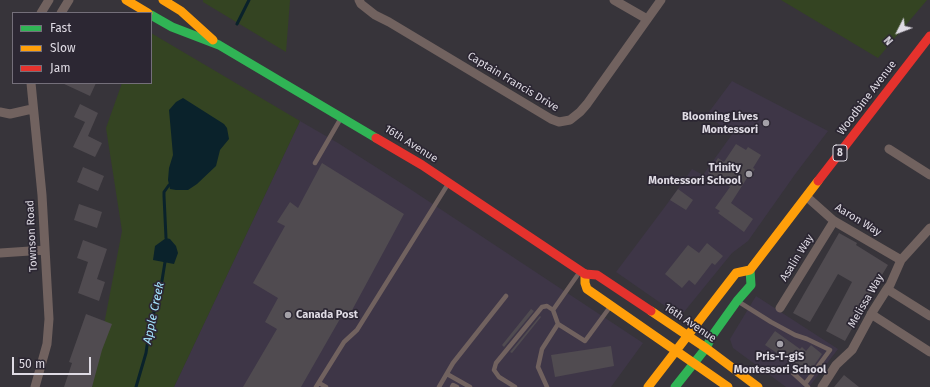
<!DOCTYPE html>
<html>
<head>
<meta charset="utf-8">
<style>
	body { margin:0 }
	#map { position:relative; width:930px; height:387px; overflow:hidden; background:#37343a; font-family:"Fira Sans",sans-serif }
	canvas { display:block }
	.legend { position:absolute; left:12px; top:12px; width:140px; height:72px; box-sizing:border-box; background:#2c2733; border:1px solid #746f7a; margin:0; padding:5px 7px; list-style:none; font-size:12px; color:#dfdbe4 }
	.legend li { display:flex; align-items:center; gap:8px; height:20px }
	.legend b { width:20px; border:1px solid #746f7a }
	.north { position:absolute; left:878px; top:12px; width:40px; height:40px; -webkit-text-stroke:3px #2c2733; paint-order:stroke; rotate:228deg; font-size:11px; font-weight:700; line-height:16px; text-align:center; color:#dfdbe4 }
	.north::after { content:''; display:block; margin:auto; width:14px; height:18px; background:#dfdbe4; clip-path:polygon(50% 0,100% 100%,50% 72%,0 100%) }
	.scale { position:absolute; left:12px; top:357px; width:79px; height:18px; box-sizing:border-box; border:2px solid #dfdbe4; border-top:0; padding-left:5px; font-size:12px; line-height:14px; white-space:nowrap; color:#dfdbe4; -webkit-text-stroke:3px #2c2733; paint-order:stroke }
</style>
</head>
<body>
<div id="map">
<canvas width="930" height="387"></canvas>
<ul class="legend">
<li><b style="height:5px;background:#30b455"></b>Fast</li>
<li><b style="height:5px;background:#ff9f0a"></b>Slow</li>
<li><b style="height:5px;background:#e5322d"></b>Jam</li>
</ul>
<div class="north">N</div>
<div class="scale">50 m</div>
</div>
<script>
const c = document.querySelector('canvas').getContext('2d');
c.lineJoin = 'round';
function fill(path, color) {
  c.fillStyle = color;
  c.fill(path, 'evenodd');
}
function toPath(rows) {
  const path = new Path2D();
  for (const r of rows) {
    path.moveTo(r[0], r[1]);
    for (let i = 2; i < r.length; i += 2) path.lineTo(r[i], r[i + 1]);
  }
  return path;
}
function strokePath(path, color, width, dash) {
  c.strokeStyle = color;
  c.lineWidth = width;
  c.lineCap = dash ? 'butt' : 'round';
  c.setLineDash(dash || []);
  c.stroke(path);
}
function drawText(font, color, halo, rows, align = 'center') {
  c.font = font + ' "Fira Sans",sans-serif';
  c.lineWidth = 3.5;
  c.setLineDash([]);
  c.textBaseline = 'middle';
  c.strokeStyle = halo;
  c.fillStyle = color;
  for (const [text, x, y, turn = 0] of rows) {
    c.save();
    c.translate(x, y);
    c.rotate((+turn || 0) * Math.PI / 180);
    c.textAlign = isNaN(turn) ? turn : align;
    if (halo) c.strokeText(text, 0, 0);
    c.fillText(text, 0, 0);
    c.restore();
  }
}
const built = toPath([
	[732,81,828,131,796,173,748,241,732,253,684,312,675,313,616,272,667,204,692,169,703,175,733,133,706,116],
	[300,121,338,143,404,185,643,343,611,387,174,387],
	[756,296,838,349,809,387,786,387,733,348,730,339]
]);
const green = toPath([
	[203,0,290,0,286,52,203,2],
	[781,0,927,0,878,58],
	[151,33,300,121,174,387,92,387,122,231,106,128,122,83,151,83]
]);
const water = toPath([
	[183,98,224,124,227,128,229,139,220,150,216,166,197,184,188,190,176,190,170,189,168,180,169,168,173,155,169,110,176,102],
	[166,238,170,239,176,246,178,253,174,264,153,260,155,246]
]);
const stream = toPath([
	[237,24,249,0],
	[166,238,164,196,164,192,169,185],
	[136,387,146,353,150,325,160,293,165,262]
]);
const building = toPath([
	[62,83,96,83,90,96],
	[80,104,98,113,88,136,102,143,95,157,73,147,85,122,74,117],
	[736,144,746,150,748,147,761,155,753,168,755,169,750,176,749,175,731,203,753,219,744,232,718,213,720,211,715,208,730,187,708,173,718,158,724,162],
	[322,163,404,214,350,314,345,310,301,387,243,387,277,329,265,322,278,298,253,283,285,226,277,222,290,202,298,208],
	[83,167,104,176,98,191,77,182],
	[678,189,693,200,686,210,670,200],
	[79,204,102,212,97,228,74,220],
	[839,233,857,243,856,245,888,265,868,298,869,298,845,341,826,331,852,282,838,274,810,322,793,313],
	[83,240,107,249,97,279,105,282,99,301,78,293,88,262,77,258],
	[707,243,723,256,715,265,712,263,695,285,689,280,682,288,665,274,688,245,699,253],
	[531,309,534,311,504,347,502,345],
	[86,314,112,324,102,350,92,387,64,387,72,363,69,362],
	[540,316,541,317,512,353,510,352],
	[775,331,800,349,802,347,806,351,811,345,822,354,808,374,765,345],
	[611,346,614,366,555,377,551,355],
	[844,375,859,387,834,387]
]);
const lane = toPath([
	[315,163,341,118],
	[579,273,553,310,558,324,585,341,610,307],
	[739,302,771,322,795,335,807,339,830,350,805,384,808,387],
	[793,373,805,384],
	[447,374,470,387],
	[319,383,326,387],
	[316,387,344,342,357,330,448,184],
	[439,387,453,363,506,296],
	[452,387,453,385,457,387],
	[515,387,499,377,494,370,496,363,542,307,547,306,553,310],
	[547,387,538,367,542,349,558,324]
]);
const street = toPath([
	[359,0,361,4,375,15,389,22,551,119,559,122,570,120,580,112,587,104,661,0],
	[614,0,647,19],
	[41,13,49,0],
	[61,13,69,0],
	[31,83,42,195,49,319,47,344,35,387],
	[0,112,10,114,32,109],
	[889,149,930,175],
	[807,197,834,221,901,260],
	[0,253,45,250],
	[887,289,930,316],
	[780,308,834,221],
	[871,314,930,352],
	[822,387,836,365,852,350,873,311,887,289,890,285,901,260,930,228]
]);
const fast = toPath([
	[151,15,172,27,219,45,376,138],
	[675,387,706,348,712,336,737,301,751,285,750,270]
]);
const slow = toPath([
	[126,0,148,13],
	[163,0,181,11,213,40],
	[585,274,585,283,587,289,728,387],
	[651,311,706,348,758,387],
	[648,387,736,273,750,270,818,181]
]);
const jam = toPath([
	[376,138,422,165,585,274,597,275,651,311],
	[818,181,930,36]
]);
const markers = [
	[766,123,4,"#a4a1a8"],
	[749,174,4,"#a4a1a8"],
	[288,315,4,"#a4a1a8"],
	[780,344,4,"#a4a1a8"]
];
const shields = [
	[840,153,14]
];
const shieldNames = [
	["8",840,153]
];
const streetNames = [
	["Captain Francis Drive",513,82,31],
	["Woodbine Avenue",867,98,-53],
	["16th Avenue",411,144,32],
	["Aaron Way",858,220,31],
	["Townson Road",32,236,-93],
	["Asalin Way",797,258,-58],
	["Melissa Way",866,301,-60],
	["16th Avenue",690,323,34]
];
const poiNames = [
	["Blooming Lives",758,117],
	["Montessori",758,130],
	["Trinity",741,168],
	["Montessori School",741,181],
	["Canada Post",296,315,"left"],
	["Pris-T-giS",780,357,"center"],
	["Montessori School",780,370,"center"]
];
const waterNames = [
	["Apple Creek",154,313,-78]
];
fill(built, '#3e3647');
fill(green, '#344422');
fill(water, '#0a222b');
strokePath(stream, '#0a222b', 3);
fill(building, '#504b50');
strokePath(lane, '#71625f', 4.5);
strokePath(street, '#71625f', 9);
strokePath(fast, '#30b455', 9);
strokePath(slow, '#ff9f0a', 9);
strokePath(jam, '#e5322d', 9);
for (const [x, y, r, color] of markers) {
  const dot = new Path2D();
  dot.arc(x, y, r, 0, 2 * Math.PI);
  c.fillStyle = color;
  c.fill(dot);
  strokePath(dot, '#2c2733', 1.5);
}
for (const [x, y, w] of shields) {
  const box = new Path2D();
  box.roundRect(x - w / 2, y - 8, w, 16, 3);
  c.fillStyle = '#2c2733';
  c.fill(box);
  strokePath(box, '#dfdbe4', 1);
}
drawText('bold 10px', '#dfdbe4', null, shieldNames);
drawText('11px', '#dfdbe4', '#2c2733', streetNames);
drawText('bold 11px', '#dfdbe4', '#2c2733', poiNames, 'right');
drawText('italic 12px', '#a4e3fd', '#2c2733', waterNames);
</script>
</body>
</html>
